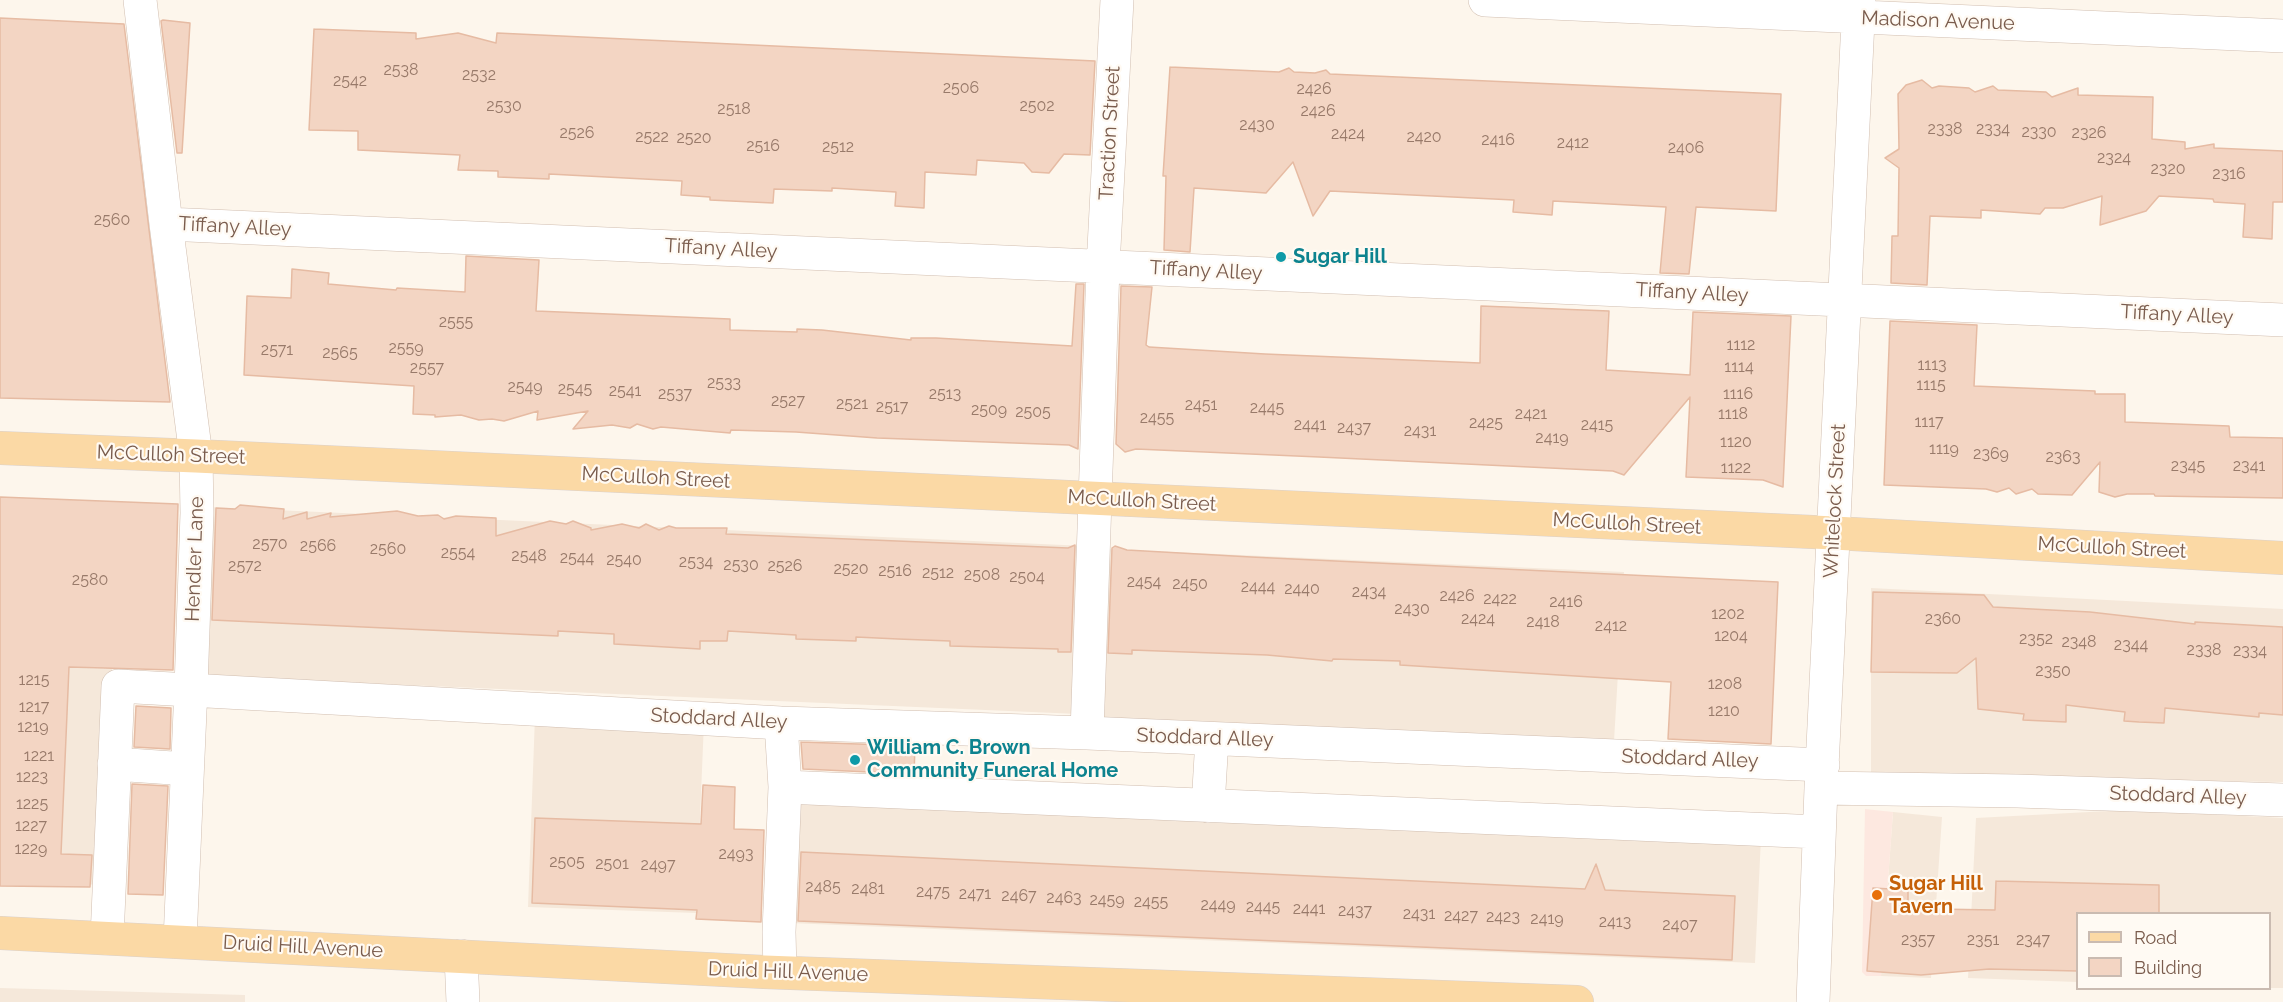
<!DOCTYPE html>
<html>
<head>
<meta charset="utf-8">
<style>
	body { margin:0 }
	#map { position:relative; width:2283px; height:1002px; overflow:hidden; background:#fdf6ec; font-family:Raleway,sans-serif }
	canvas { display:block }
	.legend { position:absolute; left:2076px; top:912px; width:195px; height:78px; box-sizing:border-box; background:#fffaf3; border:2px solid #cabbb1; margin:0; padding:8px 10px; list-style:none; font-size:18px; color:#7a5c4d }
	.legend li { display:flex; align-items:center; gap:12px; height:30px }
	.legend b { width:30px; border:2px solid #cabbb1 }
</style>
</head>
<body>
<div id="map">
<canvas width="2283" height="1002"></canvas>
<ul class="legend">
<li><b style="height:8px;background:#fbd9a5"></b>Road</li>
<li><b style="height:16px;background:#f3d5c3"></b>Building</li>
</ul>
</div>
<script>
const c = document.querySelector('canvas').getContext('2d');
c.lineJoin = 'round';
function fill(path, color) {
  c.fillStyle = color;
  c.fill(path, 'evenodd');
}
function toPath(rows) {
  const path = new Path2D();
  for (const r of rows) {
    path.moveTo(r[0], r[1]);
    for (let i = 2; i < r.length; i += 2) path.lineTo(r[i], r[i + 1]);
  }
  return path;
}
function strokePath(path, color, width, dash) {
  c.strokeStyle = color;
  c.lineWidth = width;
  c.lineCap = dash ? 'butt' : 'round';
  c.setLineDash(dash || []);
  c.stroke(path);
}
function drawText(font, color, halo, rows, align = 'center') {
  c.font = font + ' Raleway,sans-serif';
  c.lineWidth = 4.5;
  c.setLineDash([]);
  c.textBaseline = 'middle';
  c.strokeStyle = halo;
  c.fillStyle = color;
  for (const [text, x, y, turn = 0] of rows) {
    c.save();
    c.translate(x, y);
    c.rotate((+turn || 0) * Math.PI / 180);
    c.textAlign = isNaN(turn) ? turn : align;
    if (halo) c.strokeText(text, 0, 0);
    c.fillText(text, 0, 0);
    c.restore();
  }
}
const residential = toPath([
	[207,507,1086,546,1078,714,199,676],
	[1105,549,1624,572,1614,741,1105,718,1102,715],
	[1871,588,2283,609,2283,782,1871,776],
	[0,665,112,669,104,885,0,881],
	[535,716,704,722,696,913,528,907],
	[799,795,1761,838,1755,963,790,923],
	[2127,810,2283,818,2283,988,2270,988,2270,914,2078,914,2077,982,1968,978,1976,818],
	[1893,812,1942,817,1931,978,1881,976],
	[0,988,245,995,245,1002,0,1002]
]);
const commercial = toPath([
	[1865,809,1893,812,1881,976,1866,976,1862,972]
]);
const building = toPath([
	[0,18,124,24,170,402,0,398,0,18],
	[163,20,190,23,182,153,177,153,161,21,163,20],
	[314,29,416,33,416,39,458,33,496,43,497,33,1095,61,1090,155,1064,154,1049,173,1032,172,1024,163,977,160,976,175,925,172,924,208,895,206,896,192,832,188,832,191,774,189,773,203,710,200,710,197,681,195,682,181,549,174,549,179,498,177,498,171,458,170,460,155,358,150,358,131,309,130,314,29],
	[1170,67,1279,72,1289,68,1294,72,1315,73,1326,70,1330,74,1781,94,1776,211,1696,207,1689,274,1660,273,1666,207,1553,201,1552,215,1513,212,1514,200,1330,191,1313,216,1293,162,1266,193,1194,188,1190,252,1164,250,1166,176,1163,176,1170,67],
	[1922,80,1932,88,1939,86,1969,88,1975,92,1993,86,1998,90,2046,92,2052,97,2078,88,2078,95,2153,97,2152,139,2185,142,2185,149,2214,144,2214,148,2283,151,2283,202,2273,202,2272,239,2243,237,2245,204,2214,202,2213,199,2159,196,2146,211,2100,225,2102,196,2063,208,2045,208,2040,214,1981,210,1981,218,1930,216,1927,285,1891,283,1892,236,1898,236,1899,168,1885,158,1899,149,1898,94,1906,85,1922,80],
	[466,256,539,260,536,311,730,319,730,330,797,332,797,329,822,330,911,340,911,338,936,338,1072,346,1076,284,1084,284,1078,449,1069,445,877,438,796,432,731,430,730,433,661,427,653,429,637,424,630,428,612,425,573,429,588,411,537,420,538,411,504,421,492,419,479,420,461,415,435,417,435,415,413,414,414,386,244,375,247,296,291,298,292,269,329,273,328,284,396,290,397,288,465,292,466,256],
	[1121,286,1152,287,1146,345,1149,347,1265,354,1480,363,1481,306,1609,311,1606,370,1690,375,1693,312,1791,316,1783,487,1763,480,1686,477,1690,397,1624,475,1613,471,1319,457,1136,449,1125,452,1116,444,1121,286],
	[1890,321,1977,325,1974,386,2095,391,2095,394,2125,394,2125,422,2229,426,2230,437,2283,438,2283,498,2155,496,2154,494,2127,494,2115,497,2099,492,2100,462,2072,495,2038,494,2032,489,2016,494,2009,488,1997,492,1986,489,1884,485,1890,321],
	[0,497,178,504,173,670,69,667,61,854,92,855,90,887,0,886,0,497],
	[240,505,284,509,283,519,307,512,307,519,331,513,330,517,397,511,418,516,438,515,444,519,456,516,496,518,496,536,550,521,566,524,573,521,591,528,591,530,622,524,639,528,646,524,659,530,669,526,676,528,727,528,726,534,1068,548,1075,545,1071,652,1058,652,1058,649,950,646,950,641,898,639,856,637,856,641,796,639,796,635,728,631,727,641,700,641,700,649,614,644,614,634,558,631,558,636,212,620,216,508,235,509,240,505],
	[1115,546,1127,550,1251,557,1778,582,1771,744,1668,739,1671,682,1400,665,1400,661,1333,659,1332,661,1267,655,1132,650,1132,654,1108,653,1112,548,1115,546],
	[1873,592,1984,595,1993,607,2090,612,2195,624,2195,622,2283,627,2283,715,2259,713,2259,717,2165,708,2164,723,2139,722,2124,721,2125,712,2066,705,2066,722,2023,720,2024,714,1978,709,1976,658,1957,673,1871,672,1873,592],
	[136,706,171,708,170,749,134,747,136,706],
	[801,742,915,746,914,774,803,769,801,742],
	[132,784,168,786,163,895,128,894,132,784],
	[703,785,735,787,734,829,764,830,761,922,696,919,697,910,532,903,535,818,701,824,703,785],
	[801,852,1585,889,1596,864,1605,890,1735,896,1732,960,798,921,801,852],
	[1996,881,2159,885,2159,914,2078,914,2078,971,1989,969,1921,975,1867,971,1873,888,1908,890,1908,905,1935,907,1935,909,1995,910,1996,881]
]);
const minor = toPath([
	[140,0,166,224,196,456,197,513,191,688,180,941],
	[1485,0,2283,36],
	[166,224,2283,320],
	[1087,733,1103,267,1117,0],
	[114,764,187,769],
	[785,787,1819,832],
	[1821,788,2017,791,2283,800],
	[1208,806,1212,739],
	[107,938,118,686,781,723,1087,733,1823,765],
	[461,956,463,1002],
	[780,972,779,932,785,787,781,723],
	[1813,1002,1821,788,1859,0]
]);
const major = toPath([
	[0,448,196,456,1834,533,2283,558],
	[0,933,764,972,1577,1002]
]);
const markers = [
	[1281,257,6,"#0f9aa8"],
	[855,760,6,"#0f9aa8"],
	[1877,895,6,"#e8710a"]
];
const numberNames = [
	["2538",401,70],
	["2532",479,75],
	["2542",350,81],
	["2506",961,88],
	["2426",1314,89],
	["2530",504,106],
	["2502",1037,106],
	["2518",734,109],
	["2426",1318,111],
	["2430",1257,125],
	["2338",1945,129],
	["2334",1993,129],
	["2330",2039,132],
	["2526",577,133],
	["2326",2089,133],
	["2424",1348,134],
	["2522",652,137],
	["2420",1424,137],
	["2520",694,138],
	["2416",1498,140],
	["2412",1573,143],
	["2516",763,146],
	["2512",838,147],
	["2406",1686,148],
	["2324",2114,158],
	["2320",2168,169],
	["2316",2229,174],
	["2560",112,220],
	["2555",456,322],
	["1112",1741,345],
	["2559",406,348],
	["2571",277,350],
	["2565",340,353],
	["1113",1932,365],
	["1114",1739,367],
	["2557",427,368],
	["2533",724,383],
	["1115",1931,385],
	["2549",525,387],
	["2545",575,389],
	["2541",625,391],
	["2537",675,394],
	["2513",945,394],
	["1116",1738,394],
	["2527",788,401],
	["2521",852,404],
	["2451",1201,405],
	["2517",892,407],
	["2445",1267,408],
	["2509",989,410],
	["2505",1033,412],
	["2421",1531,414],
	["1118",1733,414],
	["2455",1157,418],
	["1117",1929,422],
	["2425",1486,423],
	["2441",1310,425],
	["2415",1597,425],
	["2437",1354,428],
	["2431",1420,431],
	["2419",1552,438],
	["1120",1736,442],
	["1119",1944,449],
	["2369",1991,454],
	["2363",2063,457],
	["2345",2188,466],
	["2341",2249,466],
	["1122",1736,468],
	["2570",270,544],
	["2566",318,546],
	["2560",388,549],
	["2554",458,553],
	["2548",529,556],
	["2544",577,558],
	["2540",624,560],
	["2534",696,562],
	["2530",741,565],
	["2572",245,566],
	["2526",785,566],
	["2520",851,569],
	["2516",895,571],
	["2512",938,573],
	["2508",982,575],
	["2504",1027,577],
	["2580",90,580],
	["2454",1144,582],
	["2450",1190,584],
	["2444",1258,587],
	["2440",1302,589],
	["2434",1369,592],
	["2426",1457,596],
	["2422",1500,599],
	["2416",1566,602],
	["2430",1412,609],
	["1202",1728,614],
	["2424",1478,619],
	["2360",1943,619],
	["2418",1543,622],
	["2412",1611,626],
	["1204",1731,636],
	["2352",2036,639],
	["2348",2079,642],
	["2344",2131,645],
	["2338",2204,650],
	["2334",2250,651],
	["2350",2053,671],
	["1215",34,680],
	["1208",1725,684],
	["1217",34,707],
	["1210",1724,711],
	["1219",33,727],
	["1221",39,756],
	["1223",32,777],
	["1225",32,804],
	["1227",31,826],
	["1229",31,849],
	["2493",736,854],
	["2505",567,862],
	["2501",612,864],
	["2497",658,865],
	["2485",823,887],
	["2481",868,889],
	["2475",933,892],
	["2471",975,894],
	["2467",1019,896],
	["2463",1064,898],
	["2459",1107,900],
	["2455",1151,902],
	["2449",1218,905],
	["2445",1263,907],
	["2441",1309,909],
	["2437",1355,911],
	["2431",1419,914],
	["2427",1461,916],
	["2423",1503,917],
	["2419",1547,919],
	["2413",1615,922],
	["2407",1680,925],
	["2357",1918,940],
	["2351",1983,940],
	["2347",2033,940]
];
const streetNames = [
	["Madison Avenue",1938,21,2],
	["Traction Street",1110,133,-87],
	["Tiffany Alley",235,227,3],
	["Tiffany Alley",721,249,3],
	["Tiffany Alley",1206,271,3],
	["Tiffany Alley",1692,293,3],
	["Tiffany Alley",2177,315,3],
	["McCulloh Street",171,455,2],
	["McCulloh Street",656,478,3],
	["McCulloh Street",1142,501,3],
	["Whitelock Street",1835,501,-87],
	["McCulloh Street",1627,524,3],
	["McCulloh Street",2112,548,3],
	["Hendler Lane",195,559,-88],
	["Stoddard Alley",719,719,3],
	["Stoddard Alley",1205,738,2],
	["Stoddard Alley",1690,759,2],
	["Stoddard Alley",2178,796,2],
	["Druid Hill Avenue",303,947,3],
	["Druid Hill Avenue",788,972,2]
];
const cultureNames = [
	["Sugar Hill",1293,257],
	["William C. Brown",867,748],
	["Community Funeral Home",867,771]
];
const foodNames = [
	["Sugar Hill",1889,884],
	["Tavern",1889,907]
];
fill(residential, '#f5e8da');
fill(commercial, '#fde8e0');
fill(building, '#f3d5c3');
strokePath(building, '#e6bba3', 1.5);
strokePath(minor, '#d1beb0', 34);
strokePath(major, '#dad1cd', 34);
strokePath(minor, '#fff', 33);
strokePath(major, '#fbd9a5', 33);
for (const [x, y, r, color] of markers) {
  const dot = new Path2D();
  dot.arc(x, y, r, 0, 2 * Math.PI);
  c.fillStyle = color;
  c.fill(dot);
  strokePath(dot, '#fffaf3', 2);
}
drawText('16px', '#987a6a', null, numberNames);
drawText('20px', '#7a5c4d', '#fffaf3', streetNames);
drawText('bold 20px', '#0d838f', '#fffaf3', cultureNames, 'left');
drawText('bold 20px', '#c56008', '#fffaf3', foodNames, 'left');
</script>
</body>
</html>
